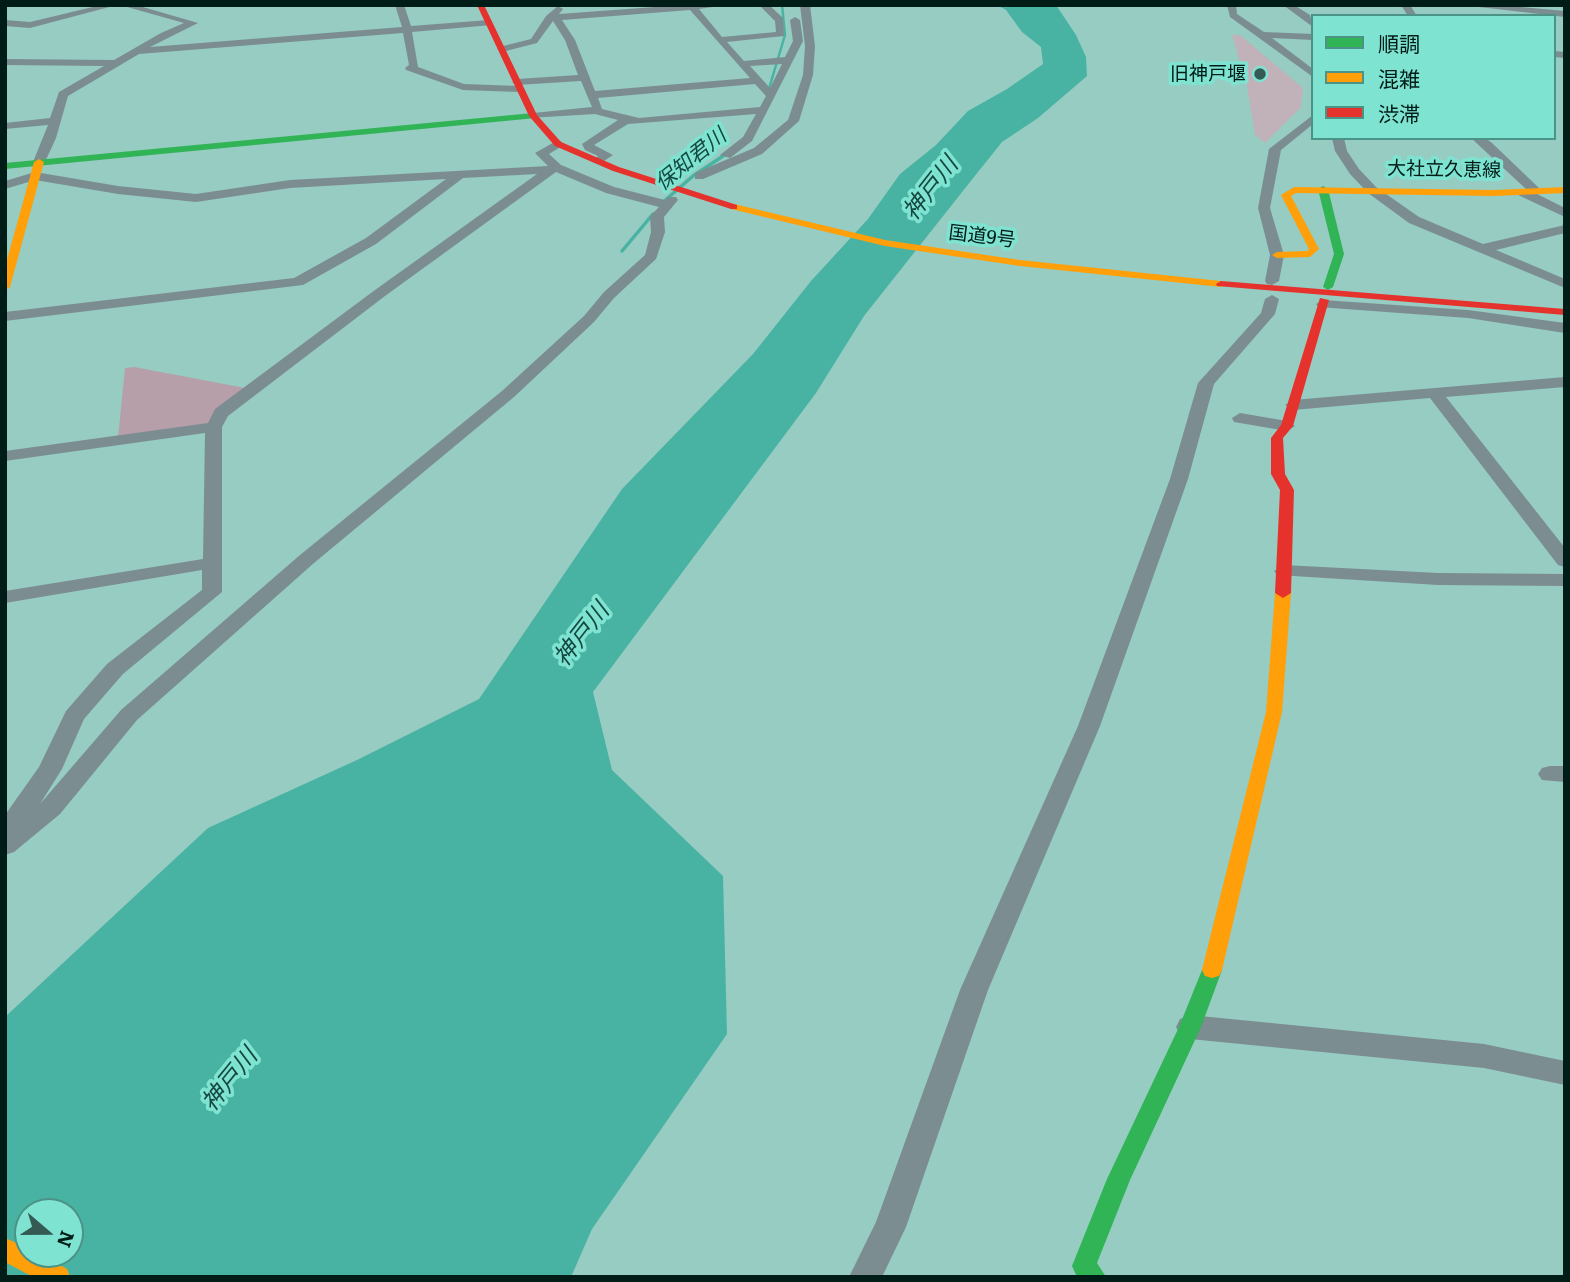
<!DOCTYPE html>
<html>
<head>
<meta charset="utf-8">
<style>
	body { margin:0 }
	#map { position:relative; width:1570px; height:1282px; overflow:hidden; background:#96ccc2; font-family:Literata,"Noto Sans JP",serif }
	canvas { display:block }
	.frame { position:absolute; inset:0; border:7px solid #001c17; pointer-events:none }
	.legend { position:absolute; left:1311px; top:14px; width:245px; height:126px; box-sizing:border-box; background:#7fe3d1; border:2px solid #4c9387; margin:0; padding:9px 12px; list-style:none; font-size:21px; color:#001c17 }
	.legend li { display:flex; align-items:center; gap:14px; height:35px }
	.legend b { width:35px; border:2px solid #4c9387 }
	.north { position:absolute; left:14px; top:1198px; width:70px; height:70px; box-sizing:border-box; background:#7fe3d1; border:2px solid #4c9387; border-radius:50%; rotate:110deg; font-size:19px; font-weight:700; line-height:28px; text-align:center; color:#001c17 }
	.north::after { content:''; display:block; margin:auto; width:24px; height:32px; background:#345a53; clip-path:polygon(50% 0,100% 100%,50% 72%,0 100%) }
</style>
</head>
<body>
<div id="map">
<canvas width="1570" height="1282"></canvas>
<div class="frame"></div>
<ul class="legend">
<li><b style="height:9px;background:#30b455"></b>順調</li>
<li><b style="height:9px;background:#ff9f0a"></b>混雑</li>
<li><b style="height:9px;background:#e5322d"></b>渋滞</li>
</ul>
<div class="north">N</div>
</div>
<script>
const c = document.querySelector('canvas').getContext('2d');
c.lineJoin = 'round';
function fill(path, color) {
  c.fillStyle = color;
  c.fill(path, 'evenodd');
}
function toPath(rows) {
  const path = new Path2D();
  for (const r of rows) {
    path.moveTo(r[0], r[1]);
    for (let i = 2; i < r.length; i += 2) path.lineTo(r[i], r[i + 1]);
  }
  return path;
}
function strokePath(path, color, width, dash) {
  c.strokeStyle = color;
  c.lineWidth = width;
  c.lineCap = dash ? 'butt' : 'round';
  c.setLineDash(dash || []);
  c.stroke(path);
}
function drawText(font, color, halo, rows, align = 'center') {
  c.font = font + ' Literata,"Noto Sans JP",serif';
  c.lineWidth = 7;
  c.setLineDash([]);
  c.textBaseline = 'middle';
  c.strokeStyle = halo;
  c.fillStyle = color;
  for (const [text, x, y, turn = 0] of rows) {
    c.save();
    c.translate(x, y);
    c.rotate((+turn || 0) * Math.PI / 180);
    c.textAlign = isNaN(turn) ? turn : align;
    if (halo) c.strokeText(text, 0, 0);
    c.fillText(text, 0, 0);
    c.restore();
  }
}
const green = toPath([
	[1232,35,1240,35,1303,88,1301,107,1265,143,1255,135,1247,86]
]);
const forest = toPath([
	[134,367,245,388,209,425,118,438,125,368]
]);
const water = toPath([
	[997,5,1056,5,1076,35,1086,57,1087,76,1038,118,1002,142,974,177,864,316,816,393,593,692,612,770,723,876,727,1034,592,1229,571,1277,5,1277,5,1017,208,828,357,760,479,699,622,489,753,354,811,281,868,219,900,174,936,145,968,111,1007,89,1043,64,1041,47,1022,32,1006,10],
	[28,1212,70,1212,70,1254,28,1254]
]);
const streamFar1 = toPath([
	[768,92,785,35,782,5]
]);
const stream = toPath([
	[662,203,693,176,726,154],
	[622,251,653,214]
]);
const street = toPath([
	[101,5,117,5,30,28,5,26,5,20,30,22,101,5],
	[120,5,136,5,198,23,150,47,402,27,395,5,404,5,411,26,489,20,492,21,492,25,412,32,418,67,464,84,519,86,524,89,519,92,463,90,406,70,405,68,409,65,403,33,139,54,68,96,56,138,45,162,35,165,33,162,48,125,5,129,5,123,50,118,59,92,104,66,5,65,5,59,114,60,161,33,184,23,120,5],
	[682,5,726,5,699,9,722,37,776,32,775,21,759,5,769,5,783,18,784,36,727,42,744,61,785,57,793,41,790,20,795,17,800,20,803,41,752,141,730,158,720,155,743,137,756,114,628,124,594,145,613,155,601,163,595,159,598,156,585,150,582,144,618,120,595,114,529,118,527,116,533,113,592,107,581,81,517,85,512,82,517,79,578,75,565,40,553,21,537,43,502,52,497,49,499,47,531,39,546,16,558,6,563,9,559,14,682,5],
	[690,10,750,78,595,91,575,40,562,20,690,10],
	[782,64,770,88,750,66,782,64],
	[755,84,766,96,760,107,639,118,602,109,598,98,755,84],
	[800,5,810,5,815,46,813,75,799,121,762,154,703,179,695,179,695,173,754,148,788,120,803,75,805,46,800,5],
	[1227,5,1236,5,1237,14,1264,32,1313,34,1313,40,1272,38,1313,69,1313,77,1230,17,1227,5],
	[1283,5,1294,5,1310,15,1313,27,1283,5],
	[1401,5,1410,5,1417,16,1408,16,1401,5],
	[1462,5,1499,5,1565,11,1565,17,1462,5],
	[1554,51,1565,52,1565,58,1554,57,1554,51],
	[1313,115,1313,124,1281,150,1270,208,1284,255,1279,281,1272,285,1267,284,1265,281,1270,255,1258,208,1269,149,1313,115],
	[1332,138,1344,138,1347,151,1359,169,1376,187,1419,217,1483,244,1565,225,1565,233,1496,250,1565,279,1565,288,1409,223,1368,193,1350,174,1335,151,1332,138],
	[1471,138,1485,138,1492,143,1539,188,1541,191,1537,194,1565,208,1565,217,1518,195,1518,189,1526,189,1471,138],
	[558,140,562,142,562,146,549,154,561,165,614,187,665,200,668,197,676,197,678,200,664,217,665,232,656,259,614,298,594,322,514,397,314,563,137,720,60,814,14,852,5,855,5,815,39,767,66,711,107,664,202,590,202,570,5,603,5,591,203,559,205,433,5,461,5,451,208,423,215,409,375,290,537,174,463,178,376,244,303,285,5,321,5,312,294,278,366,238,446,179,290,188,196,202,118,194,35,180,5,189,5,181,35,172,118,186,196,194,290,180,548,166,535,153,558,140],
	[556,172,606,193,659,207,650,216,651,232,645,255,604,292,584,316,502,391,300,555,121,710,40,804,62,769,84,719,123,674,222,592,222,427,228,416,385,296,556,172],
	[1272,295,1279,299,1275,314,1214,384,1188,479,1100,726,988,990,906,1227,882,1277,849,1277,876,1222,960,990,1078,726,1170,479,1198,383,1261,313,1265,299,1272,295],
	[1323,300,1468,310,1565,323,1565,333,1468,318,1318,307,1316,304,1323,300],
	[1565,377,1565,387,1446,397,1565,548,1565,567,1558,565,1430,398,1293,410,1285,405,1293,400,1565,377],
	[1240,413,1287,421,1295,426,1287,431,1234,422,1232,418,1240,413],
	[1284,565,1438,573,1565,574,1565,586,1438,585,1277,575,1274,571,1284,565],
	[1550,766,1565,766,1565,782,1542,780,1538,774,1542,768,1550,766],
	[1190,1015,1484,1044,1565,1061,1565,1085,1484,1068,1190,1039,1180,1035,1176,1027,1180,1019,1190,1015]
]);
const fast = toPath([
	[533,113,536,114,536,118,5,169,5,163,533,113],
	[1323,186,1328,189,1344,254,1333,287,1328,290,1323,287,1334,254,1318,189,1323,186],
	[1212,962,1219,964,1222,970,1201,1027,1130,1180,1097,1263,1106,1277,1077,1277,1072,1266,1107,1179,1179,1027,1202,970,1205,964,1212,962]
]);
const slow = toPath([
	[39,159,44,162,10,287,5,290,5,267,34,162,39,159],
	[1565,187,1565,193,1494,196,1296,193,1291,196,1319,249,1310,257,1277,258,1272,255,1277,252,1307,251,1309,249,1281,195,1294,187,1494,190,1565,187],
	[734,204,885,240,1020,260,1221,281,1226,284,1221,287,1020,266,885,246,731,209,731,205,734,204],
	[1283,588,1291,593,1282,712,1222,970,1219,976,1212,978,1205,976,1202,970,1266,712,1275,593,1283,588],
	[5,1238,28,1248,28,1254,39,1254,67,1269,70,1277,33,1277,5,1262,5,1238]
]);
const jam = toPath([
	[477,5,484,5,537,115,561,142,619,167,737,205,737,209,731,209,613,171,555,146,529,116,477,5],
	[1221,281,1565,309,1565,315,1217,286,1216,284,1221,281],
	[1320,298,1329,300,1293,426,1283,438,1285,474,1294,490,1291,593,1283,598,1275,593,1280,490,1271,474,1271,438,1281,425,1320,298]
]);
const markers = [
	[1260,74,7,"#345a53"]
];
const farPoinames = [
	["旧神戸堰",1246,74]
];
const farStreetnames = [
	["大社立久恵線",1444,170,1],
	["国道9号",982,237,7]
];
const farWaternames = [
	["保知君川",691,160,-39]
];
const waterNames = [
	["神戸川",931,189,-52],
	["神戸川",582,635,-52],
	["神戸川",230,1080,-51]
];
fill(green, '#c0b2b8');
fill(forest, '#b69fa9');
fill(water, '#49b3a3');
strokePath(streamFar1, '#49b3a3', 2.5);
strokePath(stream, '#49b3a3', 3.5);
fill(street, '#7c8d92');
fill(fast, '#30b455');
fill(slow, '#ff9f0a');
fill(jam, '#e5322d');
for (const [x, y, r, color] of markers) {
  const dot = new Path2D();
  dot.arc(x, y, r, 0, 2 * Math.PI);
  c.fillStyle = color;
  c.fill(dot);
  strokePath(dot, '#7fe3d1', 2.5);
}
drawText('19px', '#001c17', '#7fe3d1', farPoinames, 'right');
drawText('19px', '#001c17', '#7fe3d1', farStreetnames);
drawText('italic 21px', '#154841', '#7fe3d1', farWaternames);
drawText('italic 24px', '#154841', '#7fe3d1', waterNames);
</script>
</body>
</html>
